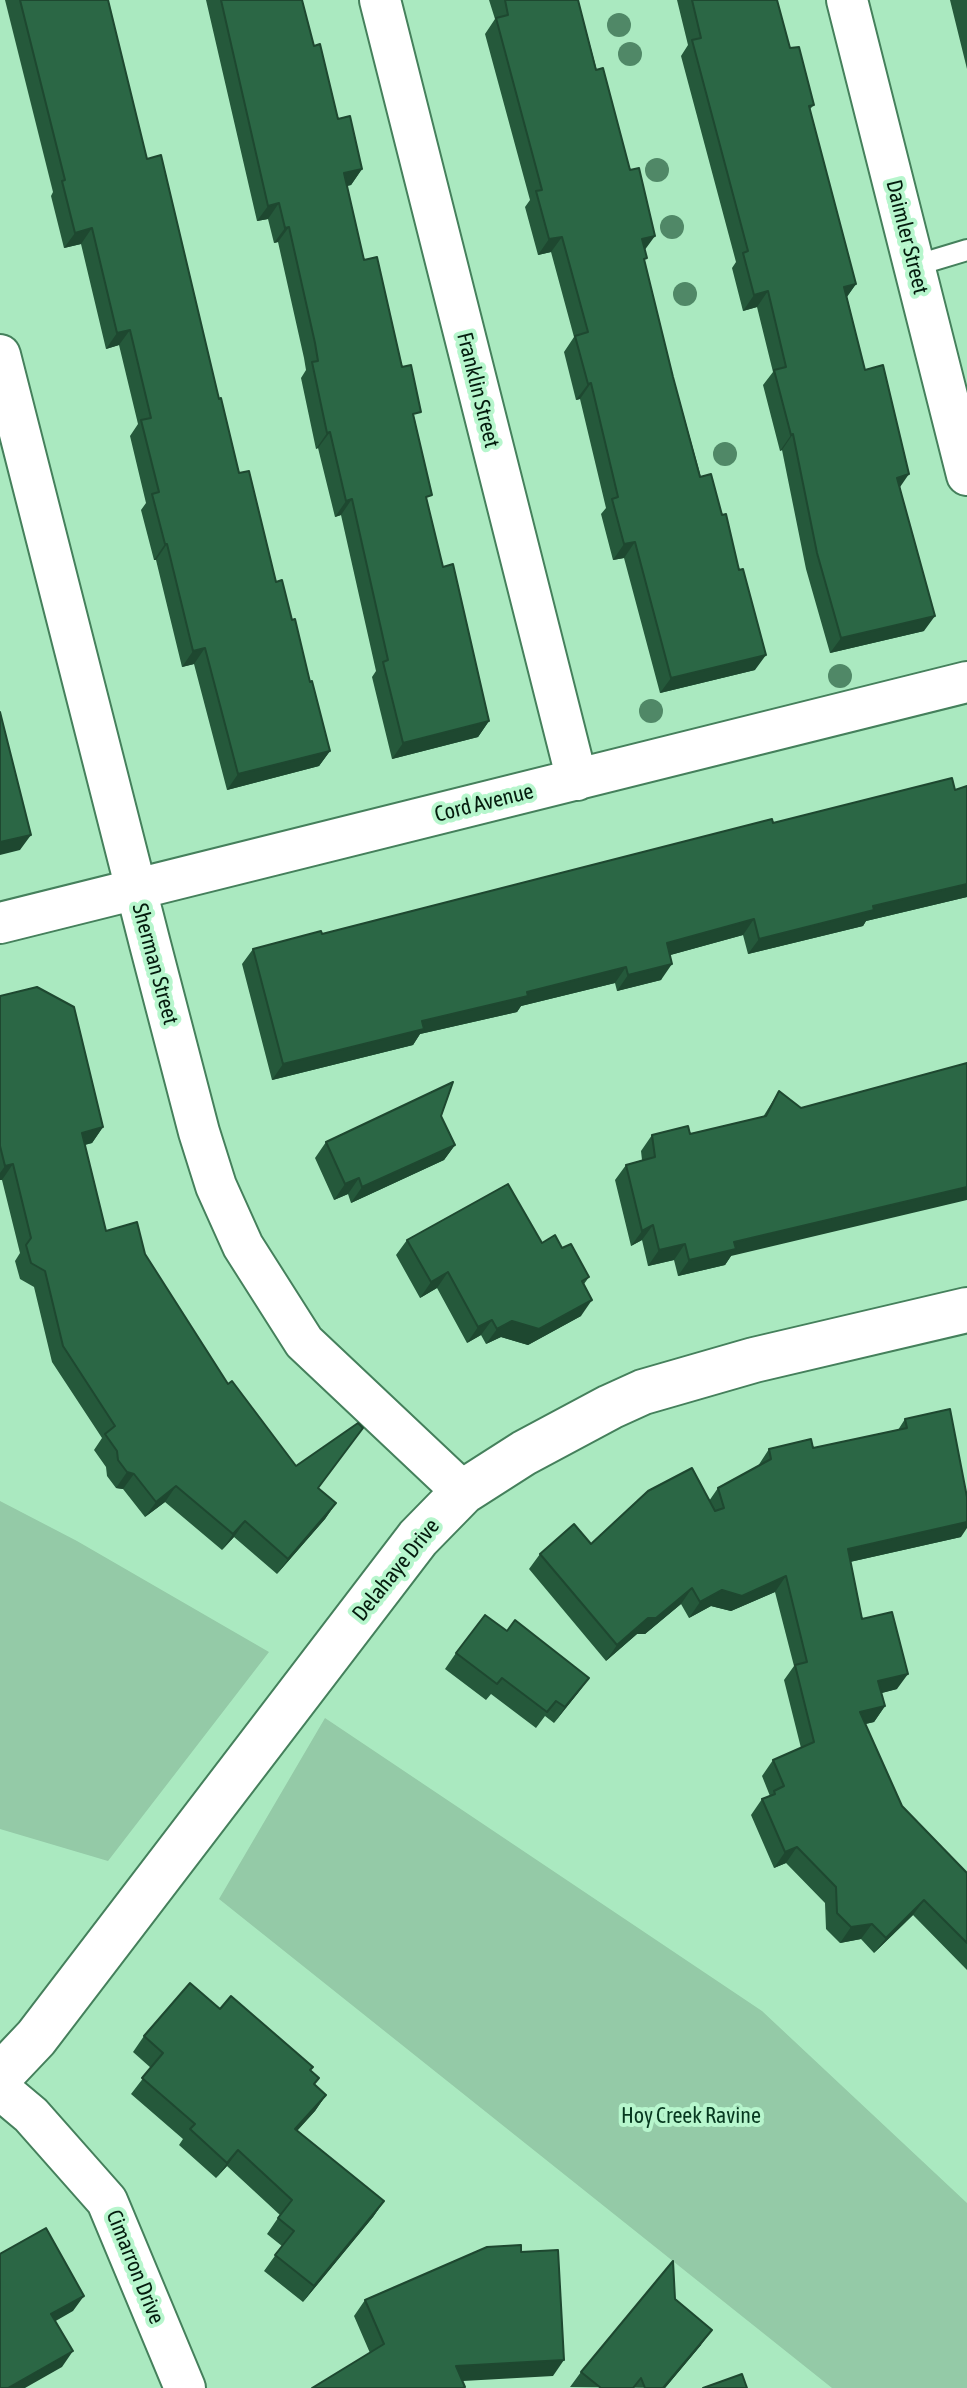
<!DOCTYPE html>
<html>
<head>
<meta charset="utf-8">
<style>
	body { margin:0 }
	canvas { display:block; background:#aae9c0 }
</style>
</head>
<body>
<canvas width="967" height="2388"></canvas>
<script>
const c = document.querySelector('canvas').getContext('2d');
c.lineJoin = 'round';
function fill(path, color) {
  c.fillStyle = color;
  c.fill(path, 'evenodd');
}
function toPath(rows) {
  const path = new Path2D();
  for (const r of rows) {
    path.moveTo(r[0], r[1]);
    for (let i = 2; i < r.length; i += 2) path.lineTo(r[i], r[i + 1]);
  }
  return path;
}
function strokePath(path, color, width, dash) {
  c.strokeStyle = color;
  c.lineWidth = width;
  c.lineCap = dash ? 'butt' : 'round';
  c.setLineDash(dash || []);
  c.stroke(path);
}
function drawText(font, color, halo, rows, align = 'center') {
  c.font = font + ' "Asap Condensed",sans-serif';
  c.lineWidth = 8;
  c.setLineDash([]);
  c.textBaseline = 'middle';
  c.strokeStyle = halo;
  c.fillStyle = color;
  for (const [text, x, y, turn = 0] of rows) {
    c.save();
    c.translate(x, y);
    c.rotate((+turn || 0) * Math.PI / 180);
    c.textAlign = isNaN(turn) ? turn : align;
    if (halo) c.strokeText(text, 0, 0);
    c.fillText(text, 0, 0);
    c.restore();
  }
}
const green = toPath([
	[0,1501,77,1541,269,1652,108,1861,0,1829],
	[325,1718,762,2011,967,2203,967,2388,832,2388,219,1899]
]);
const service = toPath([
	[914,266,967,250]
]);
const minor = toPath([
	[380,0,577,780],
	[847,0,967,475],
	[0,355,150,944,199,1132,216,1186,243,1246,304,1342,463,1492],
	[0,923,967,682],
	[0,2089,31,2115,107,2201,185,2388]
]);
const tertiary = toPath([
	[0,2076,36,2038,418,1538,463,1492,524,1453,610,1407,643,1392,754,1360,967,1310]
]);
const trees = [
	[619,25],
	[630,54],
	[657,170],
	[672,227],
	[685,294],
	[725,454],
	[840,676],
	[651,711]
];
const wall = toPath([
	[5,0,108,0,147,159,219,399,239,473,276,582,292,620,330,751,319,766,227,790,194,664,182,667,156,560,154,560,141,510,146,503,130,436,138,424,119,345,106,349,81,244,64,248,51,196,53,192],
	[206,0,302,0,314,46,338,119,362,169,351,185,347,186,364,260,415,420,427,502,443,567,489,721,478,737,392,759,372,677,376,671,341,515,335,517,318,448,316,449,301,378,306,370,304,358,278,242,274,243,268,219,257,221],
	[489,0,578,0,645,250,644,262,673,377,755,670,660,693,624,558,613,560,601,514,606,508,580,399,576,400,564,352,574,337,551,252,538,255,525,207,530,200,485,34,495,19],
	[677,0,777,0,790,48,814,105,810,109,856,284,847,297,865,370,900,487,924,631,830,653,806,569,782,450,780,451,763,385,773,372,757,307,743,311,732,268,736,262,681,56,688,45],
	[950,0,967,0,967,69],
	[967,786,967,897,866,921,863,926,748,954,743,935,670,955,661,980,617,991,615,983,521,1006,517,1012,420,1034,413,1045,272,1080,242,964,253,949,322,934,773,823,955,790],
	[0,996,103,1127,92,1143,85,1145,106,1231,145,1254,228,1384,296,1466,363,1428,318,1488,336,1503,325,1519,277,1574,234,1537,222,1550,165,1502,145,1517,123,1489,116,1488,107,1476,106,1467,94,1450,102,1438,52,1362,34,1287,20,1279,15,1261,20,1253,2,1180,0,1180],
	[779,1091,731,1256,725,1265,678,1276,674,1260,648,1266,642,1240,631,1246,615,1180,626,1165,642,1160,641,1151,652,1135,690,1134,763,1117],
	[441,1116,455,1145,444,1160,351,1203,348,1194,334,1200,315,1158,326,1142],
	[407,1240,542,1243,562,1248,589,1277,584,1284,581,1316,528,1345,501,1337,486,1344,481,1335,467,1343,437,1288,420,1298,396,1255],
	[905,1419,961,1537,850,1562,862,1619,897,1689,881,1693,885,1706,874,1722,865,1724,902,1806,967,1873,967,1970,913,1915,874,1953,861,1939,840,1943,826,1929,825,1903,786,1863,774,1868,751,1815,762,1799,770,1796,762,1776,773,1760,801,1748,784,1680,794,1666,775,1592,731,1611,711,1606,689,1618,681,1604,645,1634,637,1634,606,1661,529,1569,540,1554,591,1544,709,1501,718,1488,758,1466,769,1449,813,1448,898,1430],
	[507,1631,589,1678,554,1723,545,1716,536,1728,491,1694,486,1700,445,1669,456,1653],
	[220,2009,310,2070,319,2078,314,2085,326,2095,315,2111,297,2131,384,2201,373,2217,303,2302,264,2271,282,2246,267,2234,280,2215,227,2166,216,2178,179,2145,183,2139,131,2094,151,2068,133,2052,144,2036],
	[521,2252,553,2376,370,2353,354,2316,365,2300],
	[675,2299,701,2345,665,2388,570,2387,581,2372]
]);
const shadedWall = toPath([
	[362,169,351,185,333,189,344,173],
	[279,203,268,219,257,221,268,206],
	[289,227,278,242,274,243,285,228],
	[92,228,81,244,64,248,75,233],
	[655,236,644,251,642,239],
	[562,237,551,252,538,255,549,239],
	[856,284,845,299,844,287],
	[768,291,757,307,743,311,754,295],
	[130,330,119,345,106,349,117,333],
	[591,383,580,399,576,400,588,384],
	[330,432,318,448,316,449,327,433],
	[793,434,782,450,780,451,791,435],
	[909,474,898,490,897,478],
	[352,499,341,515,335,517,346,501],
	[635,542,624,558,613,560,624,544],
	[165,544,167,544,156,560,154,560],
	[935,616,924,631,830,653,841,638],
	[205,648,194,664,182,667,193,651],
	[766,655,755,670,660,693,671,678],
	[489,721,478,737,392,759,403,743],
	[330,751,319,766,227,790,238,774],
	[31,835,20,850,0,855,0,842],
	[967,884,967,897,866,921,863,926,748,954,759,939,873,906],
	[754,919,743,935,656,959,667,943],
	[672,964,661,980,617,991,628,975],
	[626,967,615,983,521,1006,517,1012,420,1034,413,1045,272,1080,283,1064,422,1021,527,992],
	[103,1127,92,1143,71,1148,82,1133],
	[455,1145,444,1160,351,1203,362,1187],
	[13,1164,2,1180,0,1180,0,1173,5,1166],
	[359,1178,348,1194,334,1200,345,1184],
	[967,1187,967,1200,731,1256,725,1265,678,1276,689,1260,734,1242],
	[653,1225,642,1240,631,1246,642,1231],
	[685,1244,674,1260,648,1266,659,1250],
	[448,1272,437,1288,420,1298,431,1282],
	[592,1300,581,1316,528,1345,501,1337,486,1344,497,1329,512,1321],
	[492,1320,481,1335,467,1343,478,1327],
	[127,1472,134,1474,123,1489,116,1488],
	[176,1486,165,1502,145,1517,156,1502],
	[336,1503,325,1519,277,1574,288,1559],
	[245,1521,234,1537,222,1550,233,1534],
	[967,1522,967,1528,961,1537,836,1565,848,1549],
	[786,1576,775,1592,731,1611,711,1606,689,1618,700,1602,722,1590],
	[692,1588,681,1604,645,1634,637,1634,606,1661,617,1645,648,1618],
	[908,1674,897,1689,867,1697,878,1681],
	[589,1678,578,1693,554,1723,565,1707],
	[885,1706,874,1722,849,1728,860,1712],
	[797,1847,786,1863,774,1868,785,1852],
	[924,1900,913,1915,874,1953,886,1938],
	[872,1924,861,1939,840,1943,851,1927],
	[326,2095,315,2111,284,2145,295,2129],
	[238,2150,227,2166,216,2178,227,2163],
	[384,2201,373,2217,303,2302,314,2286],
	[84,2296,73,2311,40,2330,51,2314],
	[712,2330,701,2345,665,2388,663,2388],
	[73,2351,62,2367,25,2388,8,2388],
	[564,2360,553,2376,445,2382,456,2366]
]);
const building = toPath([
	[20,0,108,0,147,159,161,155,219,399,221,398,239,473,249,471,276,582,282,580,292,620,295,619,310,682,312,681,330,751,238,774,205,648,193,651,167,544,165,544,152,494,159,492,141,420,151,418,130,330,117,333,92,228,75,233,62,181,65,180,20,0],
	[221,0,302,0,314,46,320,44,338,119,350,116,362,169,344,173,364,260,377,257,402,367,411,365,421,412,413,414,432,495,426,497,443,567,453,564,489,721,403,743,383,662,388,660,352,499,346,501,330,432,327,433,312,362,318,361,315,343,289,227,285,228,279,203,268,206,221,0],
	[505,0,578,0,596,70,603,68,630,170,639,168,655,236,642,239,647,258,644,259,673,377,700,477,711,474,722,515,726,514,739,570,743,569,766,655,671,678,635,542,624,544,612,499,618,497,591,383,588,384,575,336,588,332,562,237,549,239,536,191,542,190,496,18,508,15,505,0],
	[692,0,777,0,790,48,799,47,814,105,809,106,856,284,844,287,865,370,883,365,909,474,897,478,935,616,841,638,817,553,793,434,791,435,774,370,786,367,768,291,754,295,743,253,748,251,692,40,701,38,692,0],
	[0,712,31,835,0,842,0,712],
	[952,778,955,790,967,786,967,884,873,906,874,910,759,939,754,919,667,943,672,964,628,975,626,967,527,992,528,996,422,1021,424,1029,283,1064,253,949,321,931,322,934,772,819,773,823,952,778],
	[37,987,74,1007,103,1127,82,1133,106,1231,137,1222,145,1254,228,1384,232,1381,296,1466,358,1423,363,1428,318,1488,336,1503,288,1559,245,1521,233,1534,176,1486,156,1502,134,1474,127,1472,118,1460,117,1451,105,1434,115,1426,63,1346,45,1271,31,1263,26,1245,31,1238,13,1164,5,1166,0,1146,0,996,37,987],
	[967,1063,967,1187,734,1242,736,1249,689,1260,685,1244,659,1250,653,1225,642,1231,626,1165,655,1157,652,1135,688,1126,690,1134,766,1116,779,1091,801,1108,967,1063],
	[453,1082,441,1116,455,1145,362,1187,359,1178,345,1184,326,1142,453,1082],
	[508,1184,542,1243,555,1235,562,1248,571,1244,589,1277,582,1281,592,1300,539,1329,512,1321,497,1329,492,1320,478,1327,448,1272,431,1282,407,1240,508,1184],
	[950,1409,967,1497,967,1522,848,1549,862,1619,892,1612,908,1674,878,1681,885,1706,860,1712,902,1806,967,1873,967,1943,924,1900,886,1938,872,1924,851,1927,837,1913,836,1887,797,1847,785,1852,762,1799,775,1794,774,1791,784,1786,773,1760,814,1742,795,1665,807,1662,786,1576,742,1596,722,1590,700,1602,692,1588,656,1618,648,1618,617,1645,540,1554,574,1524,591,1544,648,1491,692,1468,715,1511,724,1508,718,1488,771,1459,769,1449,811,1439,813,1448,907,1428,905,1419,950,1409],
	[485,1615,507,1631,515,1620,589,1678,565,1707,556,1701,547,1712,502,1678,497,1684,456,1653,485,1615],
	[190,1983,220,2009,231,1996,313,2067,310,2070,319,2078,314,2084,326,2095,295,2129,384,2201,314,2286,275,2255,294,2231,278,2218,292,2200,238,2150,227,2163,190,2129,195,2124,142,2078,163,2053,144,2036,190,1983],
	[46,2228,84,2296,51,2314,73,2351,8,2388,0,2388,0,2254,46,2228],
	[521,2245,521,2252,558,2250,564,2360,456,2366,465,2387,463,2388,312,2388,384,2344,365,2300,487,2247,521,2245],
	[673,2261,675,2299,712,2330,663,2388,645,2388,641,2378,633,2388,601,2388,581,2372,673,2261],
	[742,2374,747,2388,703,2388,742,2374]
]);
const streetNames = [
	["Daimler Street",907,237,76],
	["Franklin Street",478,390,76],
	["Cord Avenue",484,803,-14],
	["Sherman Street",155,964,75],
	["Delahaye Drive",396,1570,-51],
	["Cimarron Drive",135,2267,68]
];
const parkNames = [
	["Hoy Creek Ravine",691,2116]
];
fill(green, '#94caa7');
strokePath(service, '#45805c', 24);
strokePath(minor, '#45805c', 44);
strokePath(tertiary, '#45805c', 48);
strokePath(service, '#fff', 20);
strokePath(minor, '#fff', 40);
strokePath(tertiary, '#fff', 44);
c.fillStyle = '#508867';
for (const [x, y] of trees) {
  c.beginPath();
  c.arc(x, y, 12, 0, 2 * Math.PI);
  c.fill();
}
fill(wall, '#25593b');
fill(shadedWall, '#1e4830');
fill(building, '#2b6745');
strokePath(building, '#1e4830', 2);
drawText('22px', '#041c0e', '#b7f6cd', streetNames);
drawText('22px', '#06381f', '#b7f6cd', parkNames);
</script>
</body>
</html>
